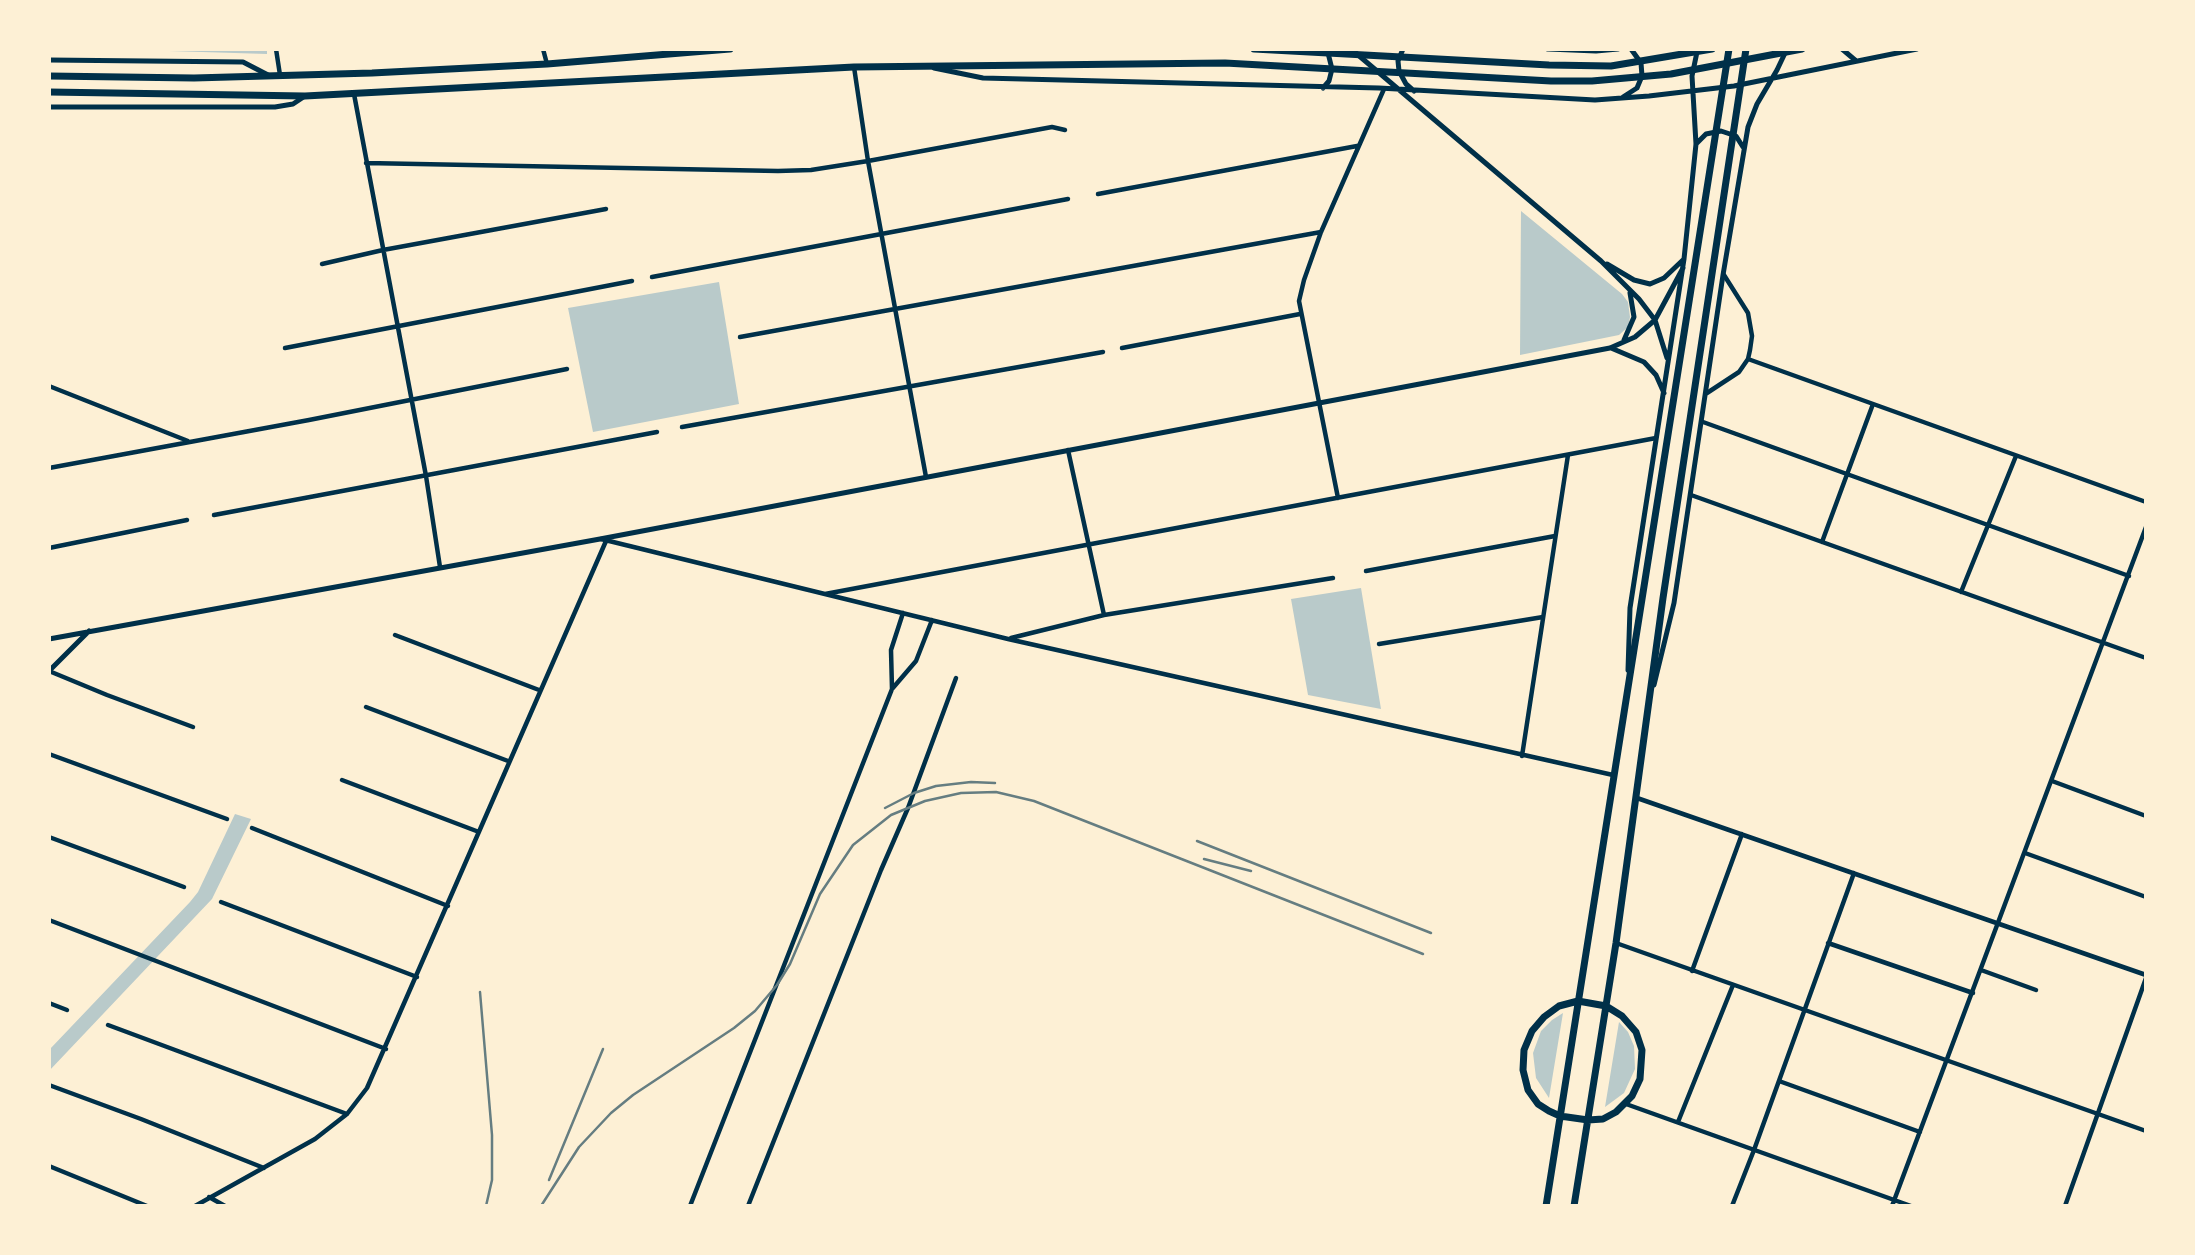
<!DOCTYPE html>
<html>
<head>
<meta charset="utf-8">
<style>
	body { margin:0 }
	#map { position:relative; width:2195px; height:1255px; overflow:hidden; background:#fdf0d5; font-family:"Fira Sans Condensed",sans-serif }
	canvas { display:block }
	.frame { position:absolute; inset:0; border:51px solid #fdf0d5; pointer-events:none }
</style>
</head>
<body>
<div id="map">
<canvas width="2195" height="1255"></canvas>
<div class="frame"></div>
</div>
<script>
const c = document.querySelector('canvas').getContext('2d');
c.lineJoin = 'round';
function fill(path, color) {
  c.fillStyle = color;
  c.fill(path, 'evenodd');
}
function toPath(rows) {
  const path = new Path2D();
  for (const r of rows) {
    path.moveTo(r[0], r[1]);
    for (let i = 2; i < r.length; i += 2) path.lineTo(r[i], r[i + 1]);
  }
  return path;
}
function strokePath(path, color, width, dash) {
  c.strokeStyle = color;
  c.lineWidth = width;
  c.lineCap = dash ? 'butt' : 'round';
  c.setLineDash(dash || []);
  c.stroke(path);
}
const green = toPath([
	[104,49,267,49,267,54],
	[1521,211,1622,294,1628,302,1630,317,1628,327,1619,335,1520,355],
	[719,282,739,404,593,432,568,308],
	[1361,588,1381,709,1308,695,1291,599],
	[235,814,251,819,212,899,49,1071,50,1049,190,902,198,892],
	[1563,1013,1549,1098,1536,1078,1533,1053,1541,1031,1552,1020],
	[1619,1022,1628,1032,1634,1046,1635,1069,1624,1093,1605,1107]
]);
const minor = toPath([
	[276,49,280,75],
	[543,49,547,64],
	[854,67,868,161,926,477],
	[354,94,426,476,440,567],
	[366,163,778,171,811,170,868,161,1052,127,1065,130],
	[1098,194,1357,146],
	[322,264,383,250,606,209],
	[652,277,1068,199],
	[740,337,1321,232],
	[285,348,632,281],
	[1122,348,1300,314],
	[1748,359,2146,502],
	[49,386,188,441],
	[1707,393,1739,372,1748,359,1750,350,1752,336,1748,313,1724,275],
	[1703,422,2129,576],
	[682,427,1103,352],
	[1068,450,1104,615],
	[49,468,309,420,567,369],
	[1691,495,2146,658],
	[1338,498,1299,301,1304,280,1321,232,1384,89],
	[214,515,657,432],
	[601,539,1008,639,1613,775],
	[1822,542,1873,404],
	[49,548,187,520],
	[1366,571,1555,536],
	[1961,592,2016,456],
	[825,594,1656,438],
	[395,635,539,690],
	[1011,638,1104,615,1333,578],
	[1379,644,1543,617],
	[49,671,107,695,193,727],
	[892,689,891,650,903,613],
	[366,707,508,761],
	[49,754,227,819],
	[1522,756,1568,455],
	[342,780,479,832],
	[2052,781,2146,816],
	[1637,798,2146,975],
	[252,828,448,906],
	[49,837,184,887],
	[2025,853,2146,897],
	[221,902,417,977],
	[49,920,386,1049],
	[1616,943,2146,1131],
	[1828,943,1973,993],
	[1981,970,2036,990],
	[1692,971,1742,834],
	[49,1003,67,1010],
	[108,1025,347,1114],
	[1779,1081,1920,1132],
	[49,1085,141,1119,264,1168],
	[1626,1104,1911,1206],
	[1678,1122,1733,985],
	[49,1166,147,1206],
	[209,1197,225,1206],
	[195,1206,315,1139,347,1114,367,1088,606,541],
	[690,1206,892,689,916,661,932,620],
	[748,1206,881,870,908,808,956,678],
	[1732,1206,1754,1150,1854,873],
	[1892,1206,2146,527],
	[2065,1206,2146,978]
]);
const tertiary = toPath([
	[1351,49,1601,261,1639,299,1655,320,1667,358],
	[1403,49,1398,61,1399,71,1406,84,1414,91],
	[1548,49,1596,51,1618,49],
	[1842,49,1855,60],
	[49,60,243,62,270,76],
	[934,68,983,78,1379,88,1595,100,1649,96,1734,86,1917,49],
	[1323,88,1329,81,1332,69,1327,49],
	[1623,97,1637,88,1642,76,1641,63,1631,49],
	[49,107,275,107,293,104,305,96],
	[1696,144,1706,134,1721,131,1736,136,1743,147],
	[1607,264,1634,280,1650,284,1664,278,1684,259],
	[1624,340,1634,317,1630,293],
	[1611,348,1644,362,1656,375,1664,393],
	[49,639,600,539,1610,348,1635,337,1655,320,1683,268],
	[1628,670,1630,608,1684,259,1696,144,1692,76,1697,52],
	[49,671,89,631],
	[1654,685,1674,603,1723,275,1748,127,1757,104,1777,70,1786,51]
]);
const primary = toPath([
	[1578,1001,1606,1006,1622,1016,1636,1032,1642,1050,1640,1079,1632,1096,1616,1112,1603,1119,1588,1120,1560,1116,1549,1111,1538,1104,1528,1090,1523,1070,1524,1050,1532,1031,1544,1017,1559,1006,1578,1001],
	[1546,1206,1729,49],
	[1574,1206,1616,943,1663,598,1746,49]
]);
const trunk = toPath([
	[1254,49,1549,65,1611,66,1712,49],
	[49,76,194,78,372,73,547,64,730,49],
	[49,92,305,96,854,67,1225,63,1551,81,1592,81,1671,74,1802,49]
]);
const rail = toPath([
	[885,808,914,793,936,786,971,782,995,783],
	[1197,841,1431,933],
	[1204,859,1251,871],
	[480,992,492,1135,492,1180,486,1206],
	[549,1180,603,1049],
	[541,1206,579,1147,611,1113,633,1095,734,1028,755,1011,777,985,790,964,820,894,853,845,891,815,925,801,961,793,996,792,1034,801,1423,954]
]);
fill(green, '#b9caca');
strokePath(minor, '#003049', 4.5);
strokePath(tertiary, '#003049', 5);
strokePath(primary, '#003049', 7);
strokePath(trunk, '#003049', 7);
strokePath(rail, '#657d81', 2.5);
</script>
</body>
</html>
